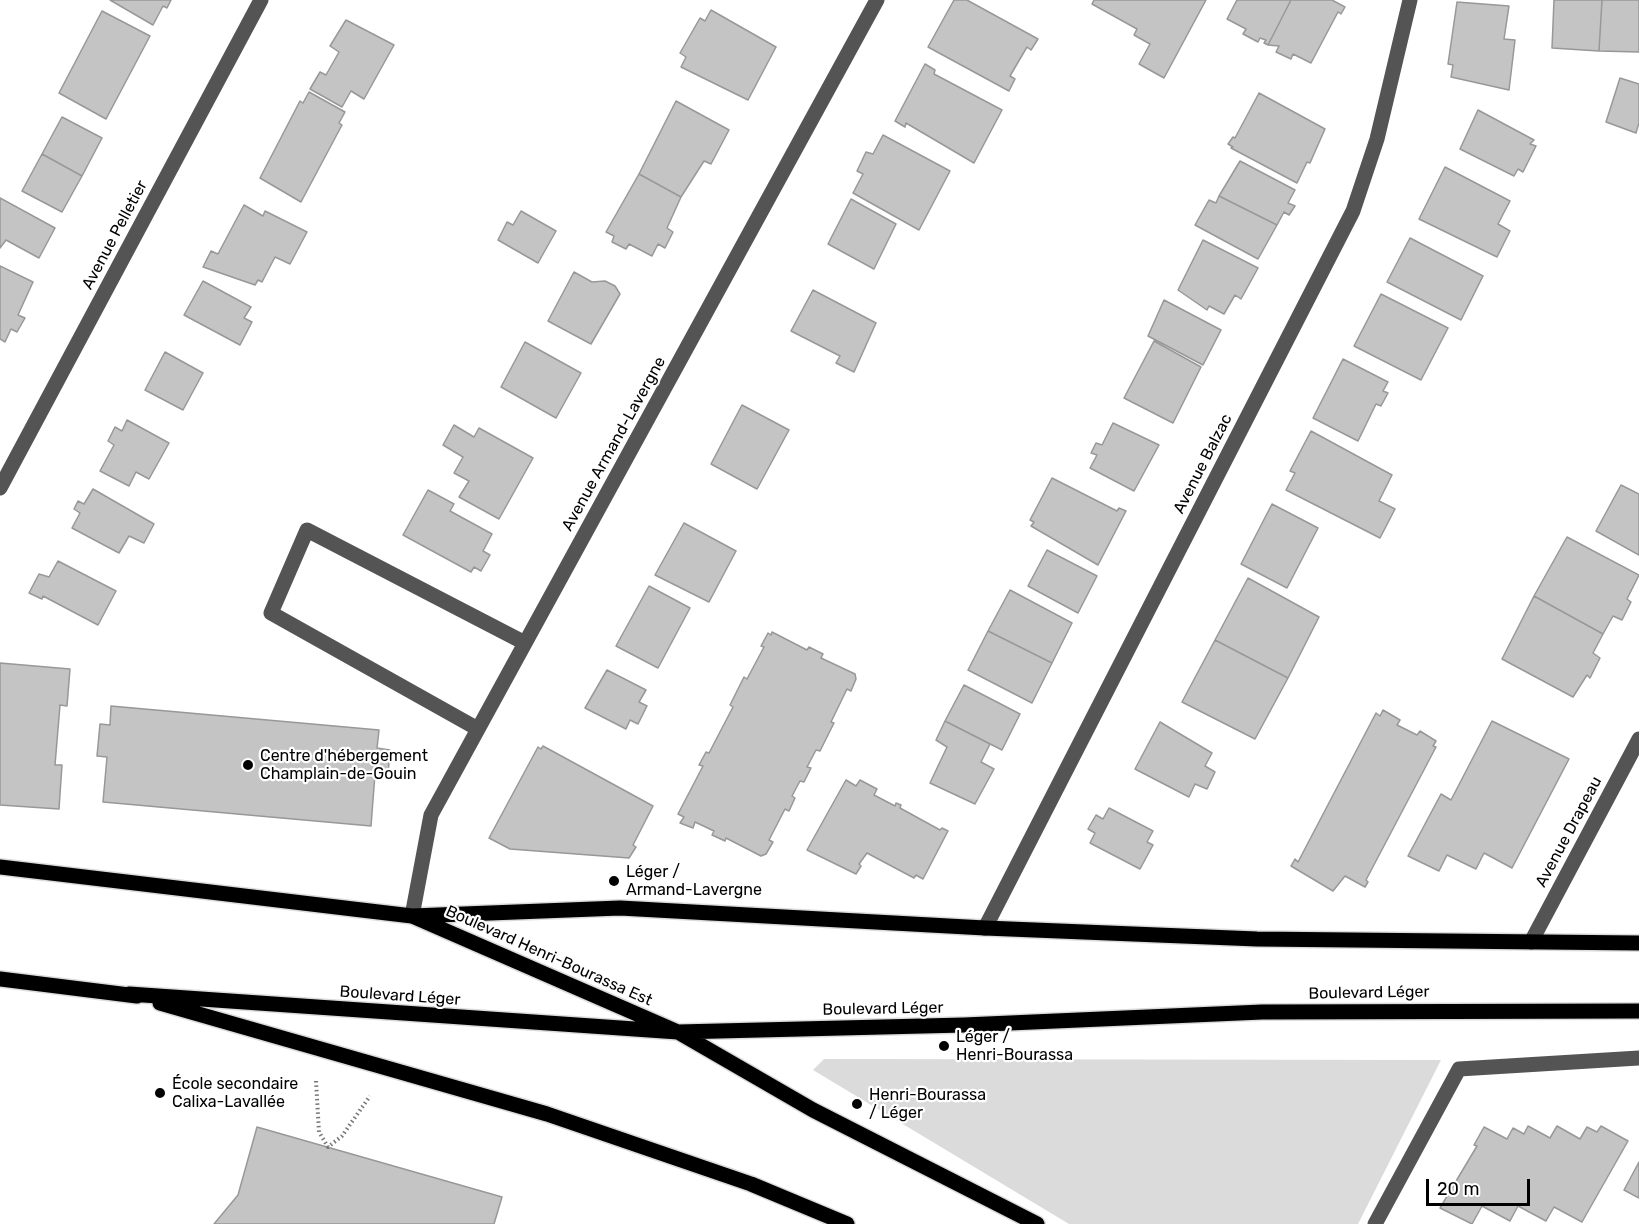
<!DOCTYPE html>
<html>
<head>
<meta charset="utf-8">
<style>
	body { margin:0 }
	#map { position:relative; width:1639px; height:1224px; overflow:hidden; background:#fff; font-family:Rubik,sans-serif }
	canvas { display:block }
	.scale { position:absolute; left:1426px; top:1179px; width:104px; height:27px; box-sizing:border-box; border:3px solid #000; border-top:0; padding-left:8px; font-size:18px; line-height:21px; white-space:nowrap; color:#000; -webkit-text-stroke:4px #fff; paint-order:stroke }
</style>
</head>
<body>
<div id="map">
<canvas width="1639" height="1224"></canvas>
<div class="scale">20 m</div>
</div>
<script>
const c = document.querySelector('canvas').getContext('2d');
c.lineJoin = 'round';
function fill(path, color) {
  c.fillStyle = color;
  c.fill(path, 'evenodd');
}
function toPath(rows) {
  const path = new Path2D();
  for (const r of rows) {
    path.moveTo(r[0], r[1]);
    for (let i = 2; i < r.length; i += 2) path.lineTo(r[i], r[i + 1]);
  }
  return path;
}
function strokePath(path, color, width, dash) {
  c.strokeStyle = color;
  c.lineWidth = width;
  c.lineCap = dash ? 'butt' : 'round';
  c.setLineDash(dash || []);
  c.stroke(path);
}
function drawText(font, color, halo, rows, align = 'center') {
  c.font = font + ' Rubik,sans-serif';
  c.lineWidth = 4.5;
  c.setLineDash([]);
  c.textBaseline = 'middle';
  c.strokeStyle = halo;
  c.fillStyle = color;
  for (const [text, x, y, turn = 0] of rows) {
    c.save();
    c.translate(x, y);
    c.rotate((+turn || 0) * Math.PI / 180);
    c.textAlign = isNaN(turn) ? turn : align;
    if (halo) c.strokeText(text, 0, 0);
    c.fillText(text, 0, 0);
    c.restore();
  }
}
const green = toPath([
	[824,1059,1441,1060,1358,1224,1069,1224,813,1070]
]);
const building = toPath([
	[110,0,171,0,167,8,163,6,153,25,110,0],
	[954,0,967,0,1038,39,1031,50,1027,47,1010,76,1015,79,1009,91,928,47,954,0],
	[1094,0,1206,0,1164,78,1139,64,1150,44,1134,35,1137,29,1092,4,1094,0],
	[1237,0,1291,0,1268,45,1264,43,1266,40,1260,38,1258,42,1243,34,1246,29,1227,19,1237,0],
	[1291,0,1332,0,1345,7,1341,14,1338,12,1311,63,1293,54,1291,59,1276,52,1279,46,1268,45,1291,0],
	[1554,0,1602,0,1599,51,1552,48,1554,0],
	[1602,0,1639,0,1639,52,1599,51,1602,0],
	[1457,2,1509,6,1504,39,1515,40,1509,90,1451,77,1453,65,1448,64,1457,2],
	[711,10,776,47,748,100,681,67,686,57,680,53,700,18,705,21,711,10],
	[102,11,150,36,106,119,59,93,102,11],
	[346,20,394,45,364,99,351,91,342,107,310,89,320,72,326,75,339,52,330,46,346,20],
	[925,64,935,70,934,74,1002,110,974,163,906,123,905,127,895,121,925,64],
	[1620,78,1639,84,1639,123,1636,133,1606,122,1620,78],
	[309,92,345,112,339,123,342,125,301,202,260,178,300,101,303,103,309,92],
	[1259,93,1325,129,1310,163,1307,162,1297,183,1231,148,1233,147,1228,144,1233,137,1235,138,1259,93],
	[676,101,729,130,711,164,704,161,681,197,639,174,676,101],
	[1478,110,1534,140,1530,144,1536,146,1523,172,1518,169,1514,176,1460,149,1478,110],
	[62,117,102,138,82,176,42,154,62,117],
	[883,135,950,171,919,230,853,193,863,174,857,171,866,152,873,154,883,135],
	[42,154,82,176,62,212,22,191,42,154],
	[1240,161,1295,190,1288,203,1295,206,1289,215,1284,212,1277,225,1219,196,1240,161],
	[1445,167,1510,201,1498,224,1510,231,1497,257,1419,219,1445,167],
	[639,174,681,197,667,228,673,232,665,248,658,244,652,256,629,244,626,249,612,242,614,236,606,232,639,174],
	[1219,196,1277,225,1258,259,1195,225,1209,200,1216,203,1219,196],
	[0,198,55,228,39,258,6,240,0,248,0,198],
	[851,199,896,224,874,269,828,244,851,199],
	[244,205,263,216,265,211,307,232,290,264,275,257,262,282,258,280,255,285,203,267,211,251,218,254,244,205],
	[521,211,556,231,538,263,498,240,507,222,513,225,521,211],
	[1410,238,1483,276,1461,320,1387,282,1410,238],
	[1203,240,1258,268,1241,299,1235,295,1224,314,1209,306,1207,310,1178,290,1203,240],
	[0,266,33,282,18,315,25,318,17,332,11,329,5,342,0,339,0,266],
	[574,272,592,282,605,281,615,286,620,294,591,344,548,321,574,272],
	[203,281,251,307,244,318,252,322,240,345,184,315,203,281],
	[813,290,876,323,854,372,836,363,840,356,791,331,813,290],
	[1381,294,1448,328,1421,380,1354,346,1381,294],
	[1164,300,1221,330,1203,365,1148,336,1164,300],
	[1154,341,1201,367,1173,423,1124,398,1154,341],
	[525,342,581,373,556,418,501,387,525,342],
	[165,352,203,373,183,410,145,390,165,352],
	[1343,359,1388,382,1383,391,1388,393,1381,406,1376,404,1358,441,1313,418,1343,359],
	[742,405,789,430,757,489,711,464,742,405],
	[127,420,169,443,149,479,136,472,129,486,100,471,114,445,108,441,115,427,122,431,127,420],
	[1113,423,1159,445,1134,491,1090,468,1097,455,1091,453,1096,443,1102,445,1113,423],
	[454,425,474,437,479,428,533,458,499,519,459,497,469,481,454,473,463,457,443,445,454,425],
	[1311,431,1392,475,1379,501,1395,509,1380,538,1286,490,1295,473,1290,471,1311,431],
	[1052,478,1117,511,1119,508,1126,511,1098,565,1031,526,1034,522,1030,520,1052,478],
	[1621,485,1639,494,1639,555,1596,531,1621,485],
	[93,489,154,524,144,543,129,536,119,553,72,528,80,513,74,509,78,501,84,504,93,489],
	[428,490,454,504,450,511,492,534,483,551,490,555,481,571,474,567,471,572,403,535,428,490],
	[1272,504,1318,528,1287,588,1241,564,1272,504],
	[684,523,736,551,709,602,655,575,684,523],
	[1567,537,1639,575,1627,599,1631,602,1622,620,1613,616,1603,634,1534,596,1567,537],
	[1047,550,1097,576,1078,613,1028,586,1047,550],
	[58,561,116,591,98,625,43,596,42,599,29,593,39,574,49,577,58,561],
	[1248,578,1319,617,1288,678,1215,640,1248,578],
	[649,586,690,608,658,668,616,646,649,586],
	[1010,590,1072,623,1052,663,988,631,1010,590],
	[1534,596,1603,634,1593,653,1600,658,1590,678,1587,675,1573,697,1502,659,1534,596],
	[988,631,1052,663,1032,703,968,670,988,631],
	[772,632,807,650,809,647,823,654,821,658,855,674,856,679,851,691,847,689,831,722,834,723,820,751,816,750,807,767,811,768,804,782,800,781,792,796,795,798,789,811,785,809,769,840,773,842,766,854,761,856,726,838,725,841,712,835,714,831,695,822,693,828,680,823,684,817,678,814,703,766,699,765,706,752,709,753,733,707,730,705,744,677,747,679,764,647,761,646,768,633,771,635,772,632],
	[1215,640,1288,678,1255,739,1182,702,1215,640],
	[0,663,70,669,67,706,60,705,55,765,62,765,59,809,0,805,0,663],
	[607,670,646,690,639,702,647,706,638,724,630,720,626,729,585,708,607,670],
	[964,685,1020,714,1002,750,945,721,964,685],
	[111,706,379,730,377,748,390,750,388,775,375,774,371,826,103,802,107,757,97,756,100,724,110,725,111,706],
	[1383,710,1400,720,1397,725,1417,735,1420,731,1436,741,1433,746,1436,747,1366,880,1368,882,1365,887,1345,876,1333,891,1291,866,1295,859,1298,862,1376,713,1380,716,1383,710],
	[945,721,990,744,981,762,994,769,975,804,930,783,947,747,936,740,945,721],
	[1492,721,1569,759,1512,868,1484,853,1476,869,1447,855,1439,871,1408,856,1441,794,1451,800,1492,721],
	[1160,722,1212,753,1205,766,1215,772,1207,789,1195,784,1189,797,1135,769,1160,722],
	[543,746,653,806,633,845,636,847,629,858,510,849,489,838,538,747,541,749,543,746],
	[846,780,856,786,860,780,877,789,874,795,895,806,896,803,901,805,900,808,940,830,942,828,948,831,923,879,916,875,914,878,867,853,859,864,861,866,856,874,807,850,846,780],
	[1109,808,1153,831,1147,842,1153,845,1140,869,1090,843,1095,833,1088,829,1096,815,1103,819,1109,808],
	[1528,1126,1550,1138,1557,1126,1580,1139,1587,1127,1597,1132,1601,1126,1628,1141,1582,1222,1554,1207,1546,1221,1518,1206,1510,1221,1482,1206,1472,1224,1440,1208,1477,1146,1474,1145,1484,1127,1507,1139,1513,1128,1524,1134,1528,1126],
	[257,1127,502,1197,494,1224,214,1224,238,1195,257,1127],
	[1639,1162,1639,1198,1624,1190,1639,1162]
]);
const path = toPath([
	[316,1081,319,1132,328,1147,342,1136,370,1096]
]);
const minor = toPath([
	[0,488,261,0],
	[478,729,271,613,307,530,525,643],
	[412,916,431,815,877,0],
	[985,928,1353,211,1377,139,1410,0],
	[1531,942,1639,739],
	[1375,1224,1459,1069,1639,1058]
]);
const major = toPath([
	[0,867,412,916,678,1032,813,1110,1037,1224],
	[412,916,620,908,985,928,1257,939,1639,943],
	[0,979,137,996],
	[129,994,678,1032,964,1025,1262,1012,1639,1011],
	[160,1003,547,1114,751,1184,847,1224]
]);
const markers = [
	[248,765,6,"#000"],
	[614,881,6,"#000"],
	[944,1046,6,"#000"],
	[160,1093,6,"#000"],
	[857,1104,6,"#000"]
];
const streetNames = [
	["Avenue Pelletier",115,235,-62],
	["Avenue Armand-Lavergne",614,444,-61],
	["Avenue Balzac",1203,464,-63],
	["Avenue Drapeau",1569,832,-62],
	["Boulevard Henri-Bourassa Est",549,956,24],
	["Boulevard Léger",1369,993,-1],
	["Boulevard Léger",400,996,4],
	["Boulevard Léger",883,1009,-1]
];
const poiNames = [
	["Centre d'hébergement",260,756],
	["Champlain-de-Gouin",260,774],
	["Léger /",626,872],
	["Armand-Lavergne",626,890],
	["Léger /",956,1037],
	["Henri-Bourassa",956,1055],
	["École secondaire",172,1084],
	["Calixa-Lavallée",172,1102],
	["Henri-Bourassa",869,1095],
	["/ Léger",869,1113]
];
fill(green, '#dbdbdb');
fill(building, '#c4c4c4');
strokePath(building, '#989898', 1.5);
strokePath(major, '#dbdbdb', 18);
strokePath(path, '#767676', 4, [1.5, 3]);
strokePath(minor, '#545454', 15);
strokePath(major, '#000', 15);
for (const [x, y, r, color] of markers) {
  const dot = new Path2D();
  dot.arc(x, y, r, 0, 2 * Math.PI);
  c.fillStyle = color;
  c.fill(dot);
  strokePath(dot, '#fff', 2);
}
drawText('16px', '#000', '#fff', streetNames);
drawText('16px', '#000', '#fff', poiNames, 'left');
</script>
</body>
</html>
